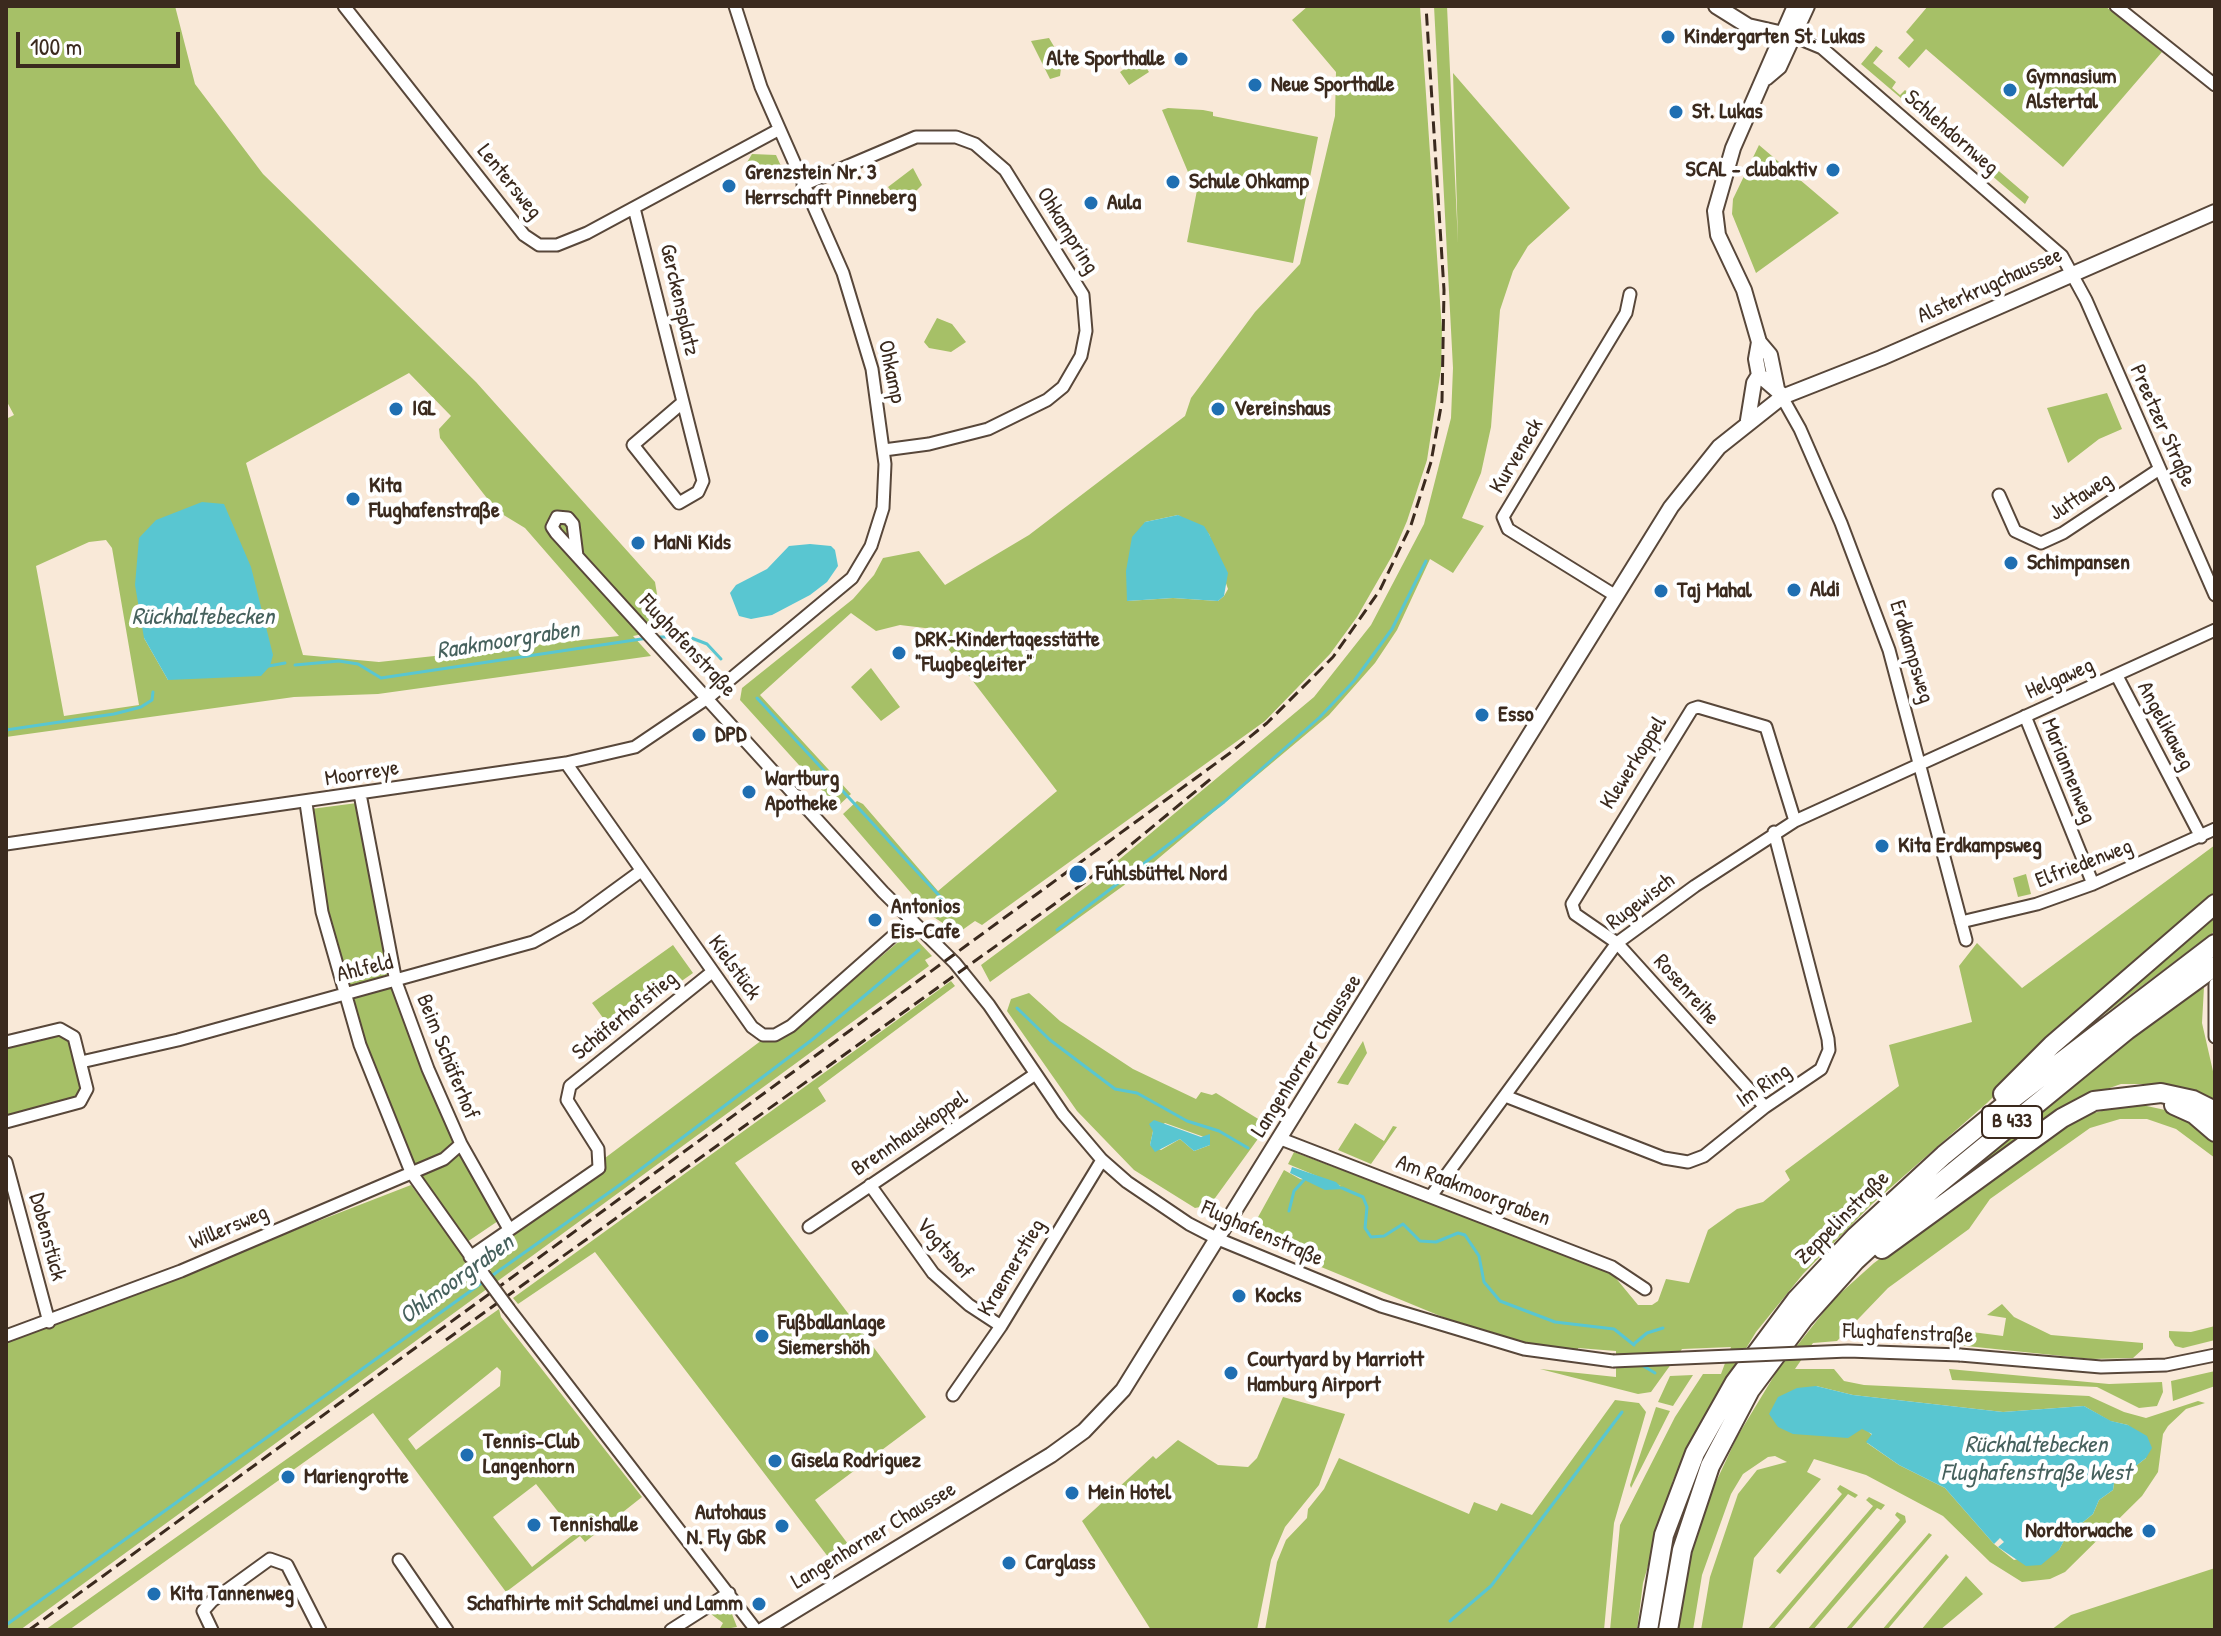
<!DOCTYPE html>
<html>
<head>
<meta charset="utf-8">
<style>
	body { margin:0 }
	#map { position:relative; width:2221px; height:1636px; overflow:hidden; background:#f9e9d8; font-family:"Patrick Hand",sans-serif }
	canvas { display:block }
	.frame { position:absolute; inset:0; border:8px solid #3b2a1e; pointer-events:none }
	.scale { position:absolute; left:16px; top:32px; width:164px; height:36px; box-sizing:border-box; border:4px solid #3b2a1e; border-top:0; padding-left:10px; font-size:24px; line-height:28px; white-space:nowrap; color:#3b2a1e; -webkit-text-stroke:6px #fff; paint-order:stroke }
</style>
</head>
<body>
<div id="map">
<canvas width="2221" height="1636"></canvas>
<div class="frame"></div>
<div class="scale">100 m</div>
</div>
<script>
const c = document.querySelector('canvas').getContext('2d');
c.lineJoin = 'round';
function fill(path, color) {
  c.fillStyle = color;
  c.fill(path, 'evenodd');
}
function toPath(rows) {
  const path = new Path2D();
  for (const r of rows) {
    path.moveTo(r[0], r[1]);
    for (let i = 2; i < r.length; i += 2) path.lineTo(r[i], r[i + 1]);
  }
  return path;
}
function strokePath(path, color, width, dash) {
  c.strokeStyle = color;
  c.lineWidth = width;
  c.lineCap = dash ? 'butt' : 'round';
  c.setLineDash(dash || []);
  c.stroke(path);
}
function drawText(font, color, halo, rows, align = 'center') {
  c.font = font + ' "Patrick Hand",sans-serif';
  c.lineWidth = 8;
  c.setLineDash([]);
  c.textBaseline = 'middle';
  c.strokeStyle = halo;
  c.fillStyle = color;
  for (const [text, x, y, turn = 0] of rows) {
    c.save();
    c.translate(x, y);
    c.rotate((+turn || 0) * Math.PI / 180);
    c.textAlign = isNaN(turn) ? turn : align;
    if (halo) c.strokeText(text, 0, 0);
    c.fillText(text, 0, 0);
    c.restore();
  }
}
const green = toPath([
	[6,6,175,6,195,84,263,174,476,382,655,582,663,630,633,636,651,656,378,694,294,697,6,737,6,419,14,415,6,400],
	[409,373,451,416,439,429,440,438,497,511,525,528,619,636,379,662,303,655,246,463],
	[223,504,232,525,168,680,144,638],
	[106,540,112,548,139,705,64,716,36,566,89,542],
	[1308,6,1420,6,1442,330,1441,369,1427,460,1407,521,1392,556,1357,617,1330,654,1265,721,982,925,975,921,958,933,929,914,932,910,922,898,918,901,843,814,857,801,863,804,938,891,1057,791,933,629,900,625,876,631,851,613,760,695,851,794,837,807,740,700,742,688,853,599,874,575,883,558,919,551,945,585,1029,535,1185,416,1191,398,1255,312,1300,264,1335,116,1336,72,1292,20],
	[1178,515,1209,534,1228,589,1224,596,1218,601,1173,598,1127,601,1145,522],
	[1434,6,1447,6,1458,243,1453,73,1570,208,1528,246,1513,271,1500,310,1491,427,1481,473,1462,518,1484,526,1453,573,1430,559,1397,630,1375,663,1329,715,1141,873,990,982,981,965,1090,884,1314,697,1371,625,1424,524,1451,418,1453,368],
	[1928,6,2105,6,2162,52,2063,167,1926,49,1909,68,1898,58,1914,40,1906,32],
	[1049,38,1062,60,1060,76,1050,79,1031,41],
	[1876,46,1883,51,1873,63,1896,82,1892,88,1900,95,1905,90,1928,109,1922,116,1861,64],
	[1140,58,1149,72,1129,85,1120,72],
	[1168,108,1203,110,1213,112,1213,116,1318,137,1293,263,1187,242,1198,185,1193,184,1162,110],
	[1957,135,2029,197,2025,204,1950,140],
	[1759,145,1839,213,1756,273,1732,214,1733,199],
	[752,154,776,155,781,166,746,164],
	[913,168,922,185,902,205,888,187],
	[937,318,952,324,966,342,951,352,929,348,924,342],
	[2107,393,2122,429,2099,439,2068,463,2047,408],
	[871,668,900,707,881,721,851,687],
	[357,803,377,916,397,996,453,1139,498,1221,467,1242,412,1162,364,1044,344,978,325,901,311,809],
	[2215,845,2215,898,2059,1032,1987,1103,1872,1204,1803,1274,1756,1332,1699,1426,1673,1480,1643,1583,1637,1630,1610,1630,1620,1525,1675,1417,1703,1374,1721,1374,1731,1347,1682,1349,1651,1392,1638,1394,1540,1369,1616,1377,1616,1351,1578,1348,1578,1352,1525,1344,1467,1327,1309,1262,1309,1259,1264,1238,1257,1219,1284,1170,1300,1179,1341,1186,1288,1164,1294,1152,1610,1271,1638,1305,1652,1305,1658,1301,1666,1279,1689,1283,1708,1230,1737,1209,1763,1202,1790,1180,1785,1171,1899,1086,1889,1045,1972,1022,1959,966,1977,943,2022,988],
	[2026,874,2031,894,2018,897,2013,878],
	[2215,912,2215,931,2057,1050],
	[904,937,914,937,932,956,925,960,929,966,20,1630,6,1630,6,1342,411,1185,480,1279,491,1271,481,1255,601,1172,605,1158,762,1040,790,1034],
	[673,945,693,973,612,1030,592,1003],
	[951,981,955,986,818,1088,826,1101,735,1163,926,1417,815,1500,851,1548,832,1562,595,1252,518,1304,513,1298],
	[2204,987,2202,1023,2215,1080,2215,1104,2183,1089,2156,1084,2121,1084,2078,1099,1929,1207,1929,1201,2150,1021],
	[1029,993,1060,1021,1133,1069,1196,1099,1201,1092,1212,1095,1216,1093,1268,1125,1210,1205,1195,1208,1134,1170,1077,1111,1007,1011,1011,999],
	[1165,1123,1204,1137,1210,1145,1194,1151,1180,1139,1161,1150,1150,1145,1153,1131],
	[63,1033,69,1037,83,1092,79,1098,6,1117,6,1048],
	[1363,1041,1367,1053,1348,1085,1337,1083],
	[2133,1103,2179,1113,2215,1140,2215,1158,2176,1129,2147,1119,2120,1119,2090,1128,1990,1199,1969,1229,1888,1288,1837,1341,1813,1343,1795,1369,1834,1369,1844,1381,1864,1385,2089,1396,2124,1412,2146,1418,2198,1401,2205,1403,2186,1409,2168,1426,2163,1434,2158,1472,2142,1496,2065,1572,2050,1579,2022,1582,1990,1562,1943,1516,1866,1475,1814,1459,1807,1472,1821,1479,1754,1558,1742,1630,1701,1630,1710,1577,1738,1494,1757,1470,1787,1462,1775,1456,1768,1457,1743,1474,1731,1494,1702,1575,1693,1630,1674,1630,1682,1578,1715,1484,1737,1437,1777,1371,1834,1299,1874,1263,2020,1157,2086,1115],
	[1816,1386,1853,1395,2003,1412,2084,1406,2110,1421,2128,1425,2146,1458,2114,1483,2113,1490,2099,1500,2093,1514,2067,1535,2059,1550,2014,1560,1994,1544,1945,1488,1899,1465,1867,1443,1872,1435],
	[1355,1123,1384,1141,1393,1126,1397,1127,1371,1164,1338,1150],
	[2002,1304,2014,1317,2051,1335,2143,1343,2143,1349,2133,1358,2091,1359,1947,1344,1964,1331,2003,1336,2006,1318,1987,1315],
	[499,1309,501,1317,642,1497,585,1542,580,1536,506,1592,373,1413,69,1630,45,1630],
	[497,1367,501,1371,500,1386,416,1450,408,1439],
	[536,1484,575,1533,532,1567,493,1517],
	[2215,1326,2215,1340,2183,1348,2175,1346,2169,1337,2169,1331,2191,1332],
	[1949,1369,2109,1384,2162,1382,2163,1392,2157,1406,2139,1408,2097,1387,1952,1380],
	[2215,1371,2215,1386,2173,1401,2171,1381],
	[1693,1375,1673,1406,1658,1402,1670,1376],
	[1283,1397,1345,1414,1319,1485,1285,1527,1271,1560,1257,1630,1151,1630,1082,1521,1153,1456,1156,1459,1178,1440,1218,1465,1248,1467,1257,1458],
	[1615,1400,1639,1403,1646,1412,1614,1523,1604,1630,1265,1630,1277,1562,1286,1540,1307,1518,1308,1509,1324,1489,1339,1458,1469,1514,1474,1502,1497,1511,1501,1503,1532,1515],
	[1656,1407,1670,1411,1631,1488,1630,1485],
	[1840,1485,1858,1495,1855,1498,1848,1494,1780,1574,1776,1571,1842,1494,1837,1489],
	[1869,1497,1885,1505,1881,1510,1877,1508,1773,1630,1767,1630,1873,1506,1866,1500],
	[1897,1512,1905,1516,1906,1522,1813,1630,1807,1630,1900,1520,1895,1515],
	[1929,1533,1932,1535,1850,1630,1845,1630],
	[1946,1554,1949,1557,1887,1630,1882,1630],
	[2215,1568,2215,1630,2051,1630,2071,1615],
	[1966,1576,1983,1594,1940,1630,1921,1630],
	[720,1609,732,1614,737,1627,719,1630,723,1623,711,1614]
]);
const water = toPath([
	[202,502,224,504,251,567,273,655,270,666,261,676,168,680,144,638,135,585,139,538,156,520],
	[1178,515,1204,526,1209,534,1228,573,1224,596,1218,601,1173,598,1127,601,1126,571,1132,537,1145,522],
	[810,544,831,546,835,550,838,566,827,582,810,595,772,615,751,619,739,616,730,593,736,585,767,569,789,546],
	[1154,1120,1201,1137,1210,1134,1210,1145,1194,1151,1180,1139,1155,1152,1150,1145,1153,1131,1149,1124],
	[1292,1167,1336,1182,1343,1189,1325,1190,1290,1173],
	[1816,1386,1853,1395,2003,1412,2084,1406,2111,1421,2128,1425,2147,1436,2152,1448,2146,1458,2114,1483,2113,1490,2099,1500,2093,1514,2067,1535,2059,1550,2041,1565,2026,1566,1998,1547,2004,1542,2000,1538,1994,1544,1945,1488,1899,1465,1866,1442,1872,1434,1862,1429,1848,1438,1793,1434,1778,1427,1769,1414,1778,1397,1797,1388]
]);
const stream = toPath([
	[656,637,689,637,707,644,721,659],
	[295,665,339,661,358,664,381,678,648,638],
	[269,666,285,663],
	[757,698,946,903],
	[6,730,114,714,141,707,152,700,153,692],
	[1057,930,1224,802,1320,717,1354,681,1392,629,1426,561],
	[1017,1008,1050,1040,1115,1089,1137,1093,1187,1121,1219,1131,1248,1148],
	[1342,1188,1363,1197,1367,1207,1365,1228,1371,1237,1384,1236,1403,1224,1420,1241,1436,1242,1458,1233,1465,1235,1479,1256,1484,1282,1500,1301,1555,1322,1614,1329,1634,1345],
	[1289,1211,1294,1191,1304,1180],
	[490,1277,621,1184,813,1039,919,950],
	[1635,1343,1647,1333,1663,1328],
	[1640,1364,1655,1373],
	[1450,1621,1491,1586,1622,1412],
	[6,1625,483,1282]
]);
const minor = toPath([
	[344,6,524,235,539,245,557,245,587,233,778,130],
	[2116,6,2215,85],
	[1793,36,1822,48,2062,256,2086,300,2215,595],
	[803,185,916,137,956,137,975,144,1005,170,1083,295,1086,331,1081,356,1063,387,1047,400,988,429,929,444,884,450],
	[634,208,703,481,698,492,679,503,633,445,682,403],
	[1782,397,1800,429,1841,523,1889,650,1966,940],
	[1999,495,2015,531,2041,543,2063,533,2158,470],
	[577,556,573,524,568,518,557,517,552,527,556,533,883,892,955,963,989,1005,1063,1114,1102,1160,1127,1182,1189,1224,1218,1239,1381,1306,1524,1349,1613,1361],
	[1616,596,1508,529,1503,517,1626,313,1630,294],
	[2117,676,2201,837],
	[2025,716,2093,884],
	[566,763,752,1027,763,1035,775,1035,791,1026,911,920],
	[360,794,396,982,428,1069,461,1144,509,1229],
	[306,803,322,912,360,1045,411,1172,484,1275],
	[6,844,566,763,635,747,709,697,852,578,871,546,883,508,885,464,872,369,843,273,761,87,735,6],
	[1961,922,2037,904,2093,884,2215,829],
	[2215,984,2215,1037],
	[6,1042,60,1029,74,1037,87,1089,80,1102,6,1122],
	[81,1062,178,1040,533,942,578,917,641,871],
	[1505,1096,1664,1158,1688,1162,1704,1156,1765,1107,1821,1069,1829,1050,1828,1039,1774,832],
	[1765,1107,1617,943,1575,914,1572,904,1692,709,1698,707,1766,727,1795,821],
	[1281,1139,1612,1267,1645,1289],
	[6,1162,49,1322],
	[870,1185,933,1273,969,1305,1001,1326],
	[1431,1196,1617,943,1695,886,1795,821,2215,630],
	[809,1227,1034,1075],
	[470,1257,599,1168,598,1149,567,1100,570,1086,712,972],
	[509,1309,756,1630],
	[6,1336,181,1271,444,1159,461,1144],
	[1960,1355,2101,1367,2166,1365,2215,1355],
	[953,1395,1001,1326,1102,1160],
	[399,1560,447,1630],
	[212,1630,203,1611,212,1601,270,1559,287,1565,320,1630],
	[671,1630,729,1593]
]);
const tertiary = toPath([
	[1716,6,1748,26,1792,36]
]);
const secondary = toPath([
	[1766,78,1779,67,1807,6],
	[1759,342,1756,359,1759,375,1780,393],
	[1777,389,1770,355,1759,342,1744,290,1718,235,1715,211,1733,148,1795,6],
	[1748,420,1754,383,1759,375],
	[763,1630,1051,1455,1084,1431,1123,1390,1671,507,1719,447,1782,397,1881,358,2215,212]
]);
const trunk = toPath([
	[2003,1094,2052,1045,2215,904],
	[2174,1105,2194,1114,2215,1132],
	[1882,1249,2062,1118,2094,1101,2161,1093,2193,1100,2215,1111],
	[1648,1630,1664,1535,1695,1453,1735,1382,1796,1300,1856,1236,1944,1155,2011,1100,2215,944],
	[1668,1630,1682,1550,1710,1466,1750,1390,1803,1319,1855,1261,1935,1187,2127,1030,2215,966]
]);
const rail = toPath([
	[446,1340,1088,880,1213,777],
	[29,1630,1230,753,1267,723,1333,657,1380,590,1411,525,1431,462,1442,401,1444,290,1426,6]
]);
const minorBridge = toPath([
	[484,1275,509,1309],
	[1613,1361,1848,1351,1960,1355]
]);
const markers = [
	[1668,37,8,"#1f6fb2"],
	[1181,59,8,"#1f6fb2"],
	[1255,85,8,"#1f6fb2"],
	[2010,90,8,"#1f6fb2"],
	[1676,112,8,"#1f6fb2"],
	[1833,170,8,"#1f6fb2"],
	[1173,182,8,"#1f6fb2"],
	[729,186,8,"#1f6fb2"],
	[1091,203,8,"#1f6fb2"],
	[396,409,8,"#1f6fb2"],
	[1218,409,8,"#1f6fb2"],
	[353,499,8,"#1f6fb2"],
	[638,543,8,"#1f6fb2"],
	[2011,563,8,"#1f6fb2"],
	[1794,590,8,"#1f6fb2"],
	[1661,591,8,"#1f6fb2"],
	[899,653,8,"#1f6fb2"],
	[1482,715,8,"#1f6fb2"],
	[699,735,8,"#1f6fb2"],
	[749,792,8,"#1f6fb2"],
	[1882,846,8,"#1f6fb2"],
	[1078,874,10,"#1f6fb2"],
	[875,920,8,"#1f6fb2"],
	[1239,1296,8,"#1f6fb2"],
	[762,1336,8,"#1f6fb2"],
	[1231,1373,8,"#1f6fb2"],
	[467,1455,8,"#1f6fb2"],
	[775,1461,8,"#1f6fb2"],
	[288,1477,8,"#1f6fb2"],
	[1072,1493,8,"#1f6fb2"],
	[534,1525,8,"#1f6fb2"],
	[782,1526,8,"#1f6fb2"],
	[2149,1531,8,"#1f6fb2"],
	[1009,1563,8,"#1f6fb2"],
	[154,1594,8,"#1f6fb2"],
	[759,1604,8,"#1f6fb2"]
];
const shields = [
	[2012,1122,60]
];
const shieldNames = [
	["B 433",2012,1122]
];
const poiNames = [
	["Kindergarten St. Lukas",1684,37],
	["Alte Sporthalle",1165,59,"right"],
	["Gymnasium",2026,77],
	["Alstertal",2026,102],
	["Neue Sporthalle",1271,85],
	["St. Lukas",1692,112],
	["SCAL - clubaktiv",1817,170,"right"],
	["Grenzstein Nr. 3",745,173],
	["Herrschaft Pinneberg",745,198],
	["Schule Ohkamp",1189,182],
	["Aula",1107,203],
	["IGL",412,409],
	["Vereinshaus",1234,409],
	["Kita",369,486],
	["Flughafenstraße",369,511],
	["MaNi Kids",654,543],
	["Schimpansen",2027,563],
	["Aldi",1810,590],
	["Taj Mahal",1677,591],
	["DRK-Kindertagesstätte",915,640],
	["\"Flugbegleiter\"",915,665],
	["Esso",1498,715],
	["DPD",715,735],
	["Wartburg",765,779],
	["Apotheke",765,804],
	["Kita Erdkampsweg",1898,846],
	["Fuhlsbüttel Nord",1096,874],
	["Antonios",891,907],
	["Eis-Cafe",891,932],
	["Kocks",1255,1296],
	["Fußballanlage",778,1323],
	["Siemershöh",778,1348],
	["Courtyard by Marriott",1247,1360],
	["Hamburg Airport",1247,1385],
	["Tennis-Club",483,1442],
	["Langenhorn",483,1467],
	["Gisela Rodriguez",791,1461],
	["Mariengrotte",304,1477],
	["Mein Hotel",1088,1493],
	["Autohaus",766,1513,"right"],
	["N. Fly GbR",766,1538,"right"],
	["Tennishalle",550,1525],
	["Nordtorwache",2133,1531,"right"],
	["Carglass",1025,1563],
	["Kita Tannenweg",170,1594],
	["Schafhirte mit Schalmei und Lamm",743,1604,"right"]
];
const streetNames = [
	["Schlehdornweg",1951,133,41],
	["Lentersweg",509,182,51],
	["Ohkampring",1067,231,58],
	["Alsterkrugchaussee",1990,286,-24],
	["Gerckensplatz",679,300,77],
	["Ohkamp",891,372,78],
	["Preetzer Straße",2162,426,66],
	["Kurveneck",1517,456,-59],
	["Juttaweg",2081,497,-33],
	["Flughafenstraße",687,646,47],
	["Erdkampsweg",1911,652,73],
	["Helgaweg",2060,679,-24],
	["Angelikaweg",2165,726,62],
	["Klewerkoppel",1634,763,-58],
	["Mariannenweg",2068,771,68],
	["Moorreye",362,774,-9],
	["Elfriedenweg",2084,864,-21],
	["Rugewisch",1641,902,-37],
	["Kielstück",734,968,54],
	["Ahlfeld",365,969,-14],
	["Rosenreihe",1686,990,48],
	["Schäferhofstieg",625,1016,-39],
	["Langenhorner Chaussee",1307,1056,-58],
	["Beim Schäferhof",447,1057,68],
	["Im Ring",1764,1086,-35],
	["Brennhauskoppel",910,1134,-34],
	["Am Raakmoorgraben",1473,1191,21],
	["Zeppelinstraße",1843,1218,-45],
	["Willersweg",229,1228,-23],
	["Flughafenstraße",1262,1234,24],
	["Dobenstück",47,1237,75],
	["Vogtshof",944,1249,49],
	["Kraemerstieg",1012,1268,-59],
	["Flughafenstraße",1908,1334,2],
	["Langenhorner Chaussee",874,1536,-31]
];
const waterNames = [
	["Rückhaltebecken",203,618],
	["Raakmoorgraben",508,641,-9],
	["Ohlmoorgraben",457,1280,-36],
	["Rückhaltebecken",2036,1446],
	["Flughafenstraße West",2036,1474]
];
fill(green, '#a6c067');
fill(water, '#59c6d1');
strokePath(stream, '#59c6d1', 3);
strokePath(minor, '#58473a', 15);
strokePath(tertiary, '#58473a', 18);
strokePath(secondary, '#58473a', 18);
strokePath(trunk, '#58473a', 22);
strokePath(minor, '#fff', 11);
strokePath(tertiary, '#fff', 14);
strokePath(secondary, '#fff', 14);
strokePath(trunk, '#fff', 18);
strokePath(rail, '#3b2a1e', 3, [12, 6]);
strokePath(minorBridge, '#58473a', 15, []);
strokePath(minorBridge, '#fff', 11);
for (const [x, y, r, color] of markers) {
  const dot = new Path2D();
  dot.arc(x, y, r, 0, 2 * Math.PI);
  c.fillStyle = color;
  c.fill(dot);
  strokePath(dot, '#fff', 3);
}
for (const [x, y, w] of shields) {
  const box = new Path2D();
  box.roundRect(x - w / 2, y - 16, w, 32, 6);
  c.fillStyle = '#fff';
  c.fill(box);
  strokePath(box, '#3b2a1e', 2);
}
drawText('bold 20px', '#3b2a1e', null, shieldNames);
drawText('bold 22px', '#3b2a1e', '#fff', poiNames, 'left');
drawText('22px', '#3b2a1e', '#fff', streetNames);
drawText('italic 24px', '#46615d', '#fff', waterNames);
</script>
</body>
</html>
